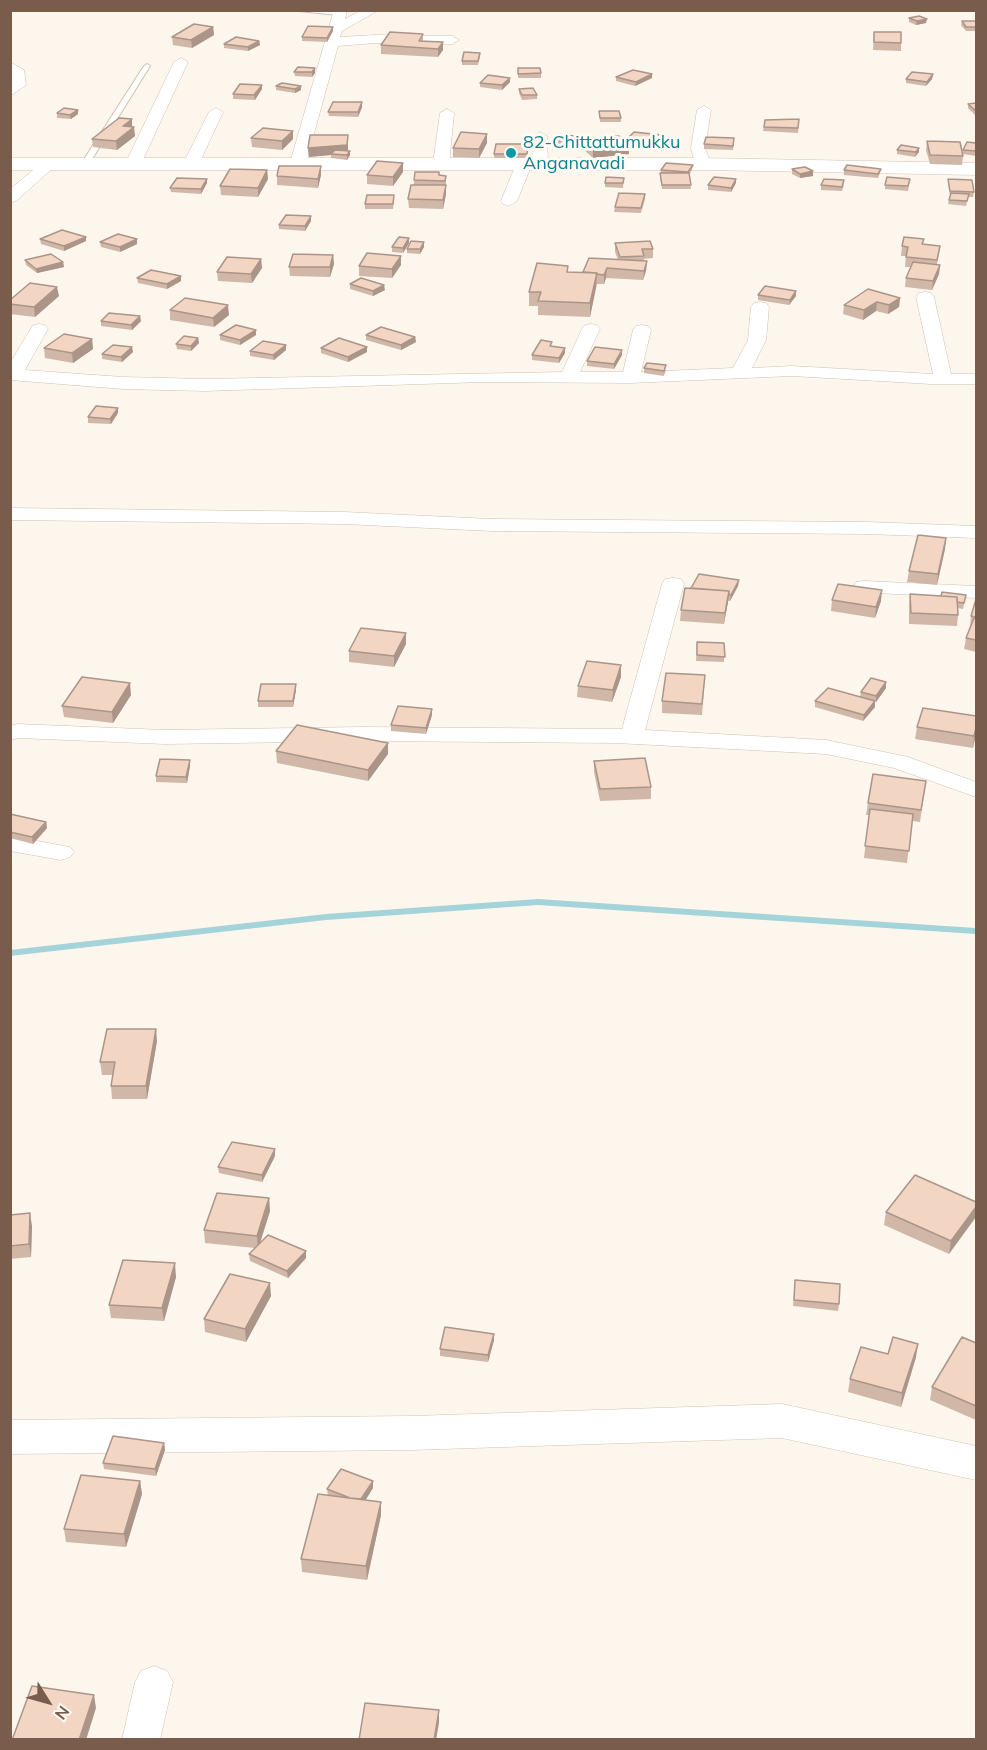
<!DOCTYPE html>
<html>
<head>
<meta charset="utf-8">
<style>
	body { margin:0 }
	#map { position:relative; width:987px; height:1750px; overflow:hidden; background:#fdf6ec; font-family:Mulish,sans-serif }
	canvas { display:block }
	.frame { position:absolute; inset:0; border:12px solid #7a5c4d; pointer-events:none }
	.north { position:absolute; left:18px; top:1672px; width:60px; height:60px; -webkit-text-stroke:4px #fffaf3; paint-order:stroke; rotate:127deg; font-size:16px; font-weight:700; line-height:24px; text-align:center; color:#7a5c4d }
	.north::after { content:''; display:block; margin:auto; width:21px; height:27px; background:#7a5c4d; clip-path:polygon(50% 0,100% 100%,50% 72%,0 100%) }
</style>
</head>
<body>
<div id="map">
<canvas width="987" height="1750"></canvas>
<div class="frame"></div>
<div class="north">N</div>
</div>
<script>
const c = document.querySelector('canvas').getContext('2d');
c.lineJoin = 'round';
function toPath(rows) {
  const path = new Path2D();
  for (const r of rows) {
    path.moveTo(r[0], r[1]);
    for (let i = 2; i < r.length; i += 2) path.lineTo(r[i], r[i + 1]);
  }
  return path;
}
function fill(path, color) {
  c.fillStyle = color;
  c.fill(path, 'evenodd');
}
function strokePath(path, color, width, dash) {
  c.strokeStyle = color;
  c.lineWidth = width;
  c.lineCap = dash ? 'butt' : 'round';
  c.setLineDash(dash || []);
  c.stroke(path);
}
function drawText(font, color, halo, rows, align = 'center') {
  c.font = font + ' Mulish,sans-serif';
  c.lineWidth = 6;
  c.setLineDash([]);
  c.textBaseline = 'middle';
  c.strokeStyle = halo;
  c.fillStyle = color;
  for (const [text, x, y, turn = 0] of rows) {
    c.save();
    c.translate(x, y);
    c.rotate((+turn || 0) * Math.PI / 180);
    c.textAlign = isNaN(turn) ? turn : align;
    if (halo) c.strokeText(text, 0, 0);
    c.fillText(text, 0, 0);
    c.restore();
  }
}
const stream = toPath([
	[538,899,976,928,976,934,538,905,326,920,10,956,10,950,326,914,538,899]
]);
const lane = toPath([
	[288,10,328,10,342,13,339,15,288,10],
	[147,64,150,66,89,164,82,166,81,164,144,66,147,64]
]);
const street = toPath([
	[334,10,347,10,345,19,362,10,379,10,342,31,340,37,375,35,452,36,459,40,452,44,375,43,338,46,306,163,303,166,293,166,290,163,334,10],
	[181,58,188,62,141,164,133,169,128,167,125,164,174,62,181,58],
	[10,62,24,70,26,85,10,96,10,62],
	[704,106,711,110,705,148,711,164,703,169,695,164,691,148,697,110,704,106],
	[216,108,223,112,199,164,191,169,186,167,183,164,209,112,216,108],
	[447,109,454,113,449,164,441,169,433,164,440,113,447,109],
	[540,132,547,136,548,164,540,169,532,164,533,136,540,132],
	[49,159,57,164,54,167,16,201,10,203,10,189,44,161,49,159],
	[524,159,532,164,517,201,509,206,503,204,501,201,516,164,524,159],
	[925,292,931,293,934,297,951,374,976,374,976,384,931,384,792,376,630,383,484,382,205,391,123,389,10,380,10,363,33,325,39,324,45,325,48,329,25,370,123,377,205,379,562,372,582,329,585,325,591,324,597,325,600,329,580,372,623,372,633,330,636,326,642,325,648,326,651,330,641,372,733,368,748,340,751,307,754,303,760,302,766,303,769,307,766,340,752,368,792,366,933,374,916,297,919,293,925,292],
	[10,508,344,512,492,519,867,522,976,526,976,538,867,534,492,531,344,524,10,520,10,508],
	[673,578,681,579,684,584,645,730,826,740,908,757,976,782,976,797,894,768,826,754,616,743,363,741,165,744,18,738,10,740,10,726,17,724,165,730,363,727,622,729,662,584,665,579,673,578],
	[864,581,976,586,976,598,856,592,853,587,856,582,864,581],
	[10,836,70,847,74,852,70,857,61,860,10,851,10,836],
	[154,1666,167,1671,173,1682,160,1740,122,1740,135,1682,141,1671,154,1666]
]);
const secondary = toPath([
	[10,158,703,158,976,163,976,175,703,170,10,170,10,158],
	[782,1404,976,1446,976,1480,782,1438,412,1450,10,1454,10,1420,412,1416,782,1404]
]);
const wall = toPath([
	[909,18,926,23,916,25,909,22],
	[962,21,976,21,976,31,966,31,961,25],
	[213,27,214,35,192,48,173,45,172,37],
	[333,31,327,42,302,41,302,37],
	[874,32,901,43,901,51,873,50],
	[423,34,423,41,443,50,438,57,381,54,381,45],
	[259,41,260,45,248,51,224,48,224,44],
	[480,57,478,65,462,65,462,61],
	[315,68,315,73,312,77,295,76,294,72],
	[518,68,541,73,541,78,518,78],
	[933,74,932,79,926,86,906,83,906,79],
	[616,77,652,78,635,86,616,81],
	[510,82,502,90,480,87,480,83],
	[262,85,262,89,255,100,233,99,233,94],
	[276,86,301,90,295,93,276,90],
	[519,89,537,95,537,99,522,100,519,93],
	[976,103,976,116,968,108,968,104],
	[362,107,358,117,329,116,328,112],
	[78,110,78,114,71,119,57,118,57,113],
	[599,111,621,118,621,122,600,122],
	[799,119,798,133,763,131,765,120],
	[132,127,135,136,117,150,93,147,92,139],
	[293,131,293,139,282,150,252,147,251,138],
	[348,135,348,151,350,151,350,155,347,160,331,158,331,155,309,157,308,148],
	[662,135,662,140,652,150,629,147,629,154,593,158,583,149,583,140,625,141],
	[553,140,574,141,569,146,553,144],
	[927,141,963,156,962,165,930,164,926,150],
	[487,143,479,158,453,157,453,148],
	[734,143,733,150,704,149,704,144],
	[976,143,976,156,963,154,963,150],
	[528,144,527,158,494,158,494,154],
	[919,148,919,152,915,157,897,154,897,150],
	[693,165,692,170,689,175,691,189,662,189,660,178,661,170],
	[792,169,813,171,813,176,800,178,792,174],
	[881,169,880,173,878,178,844,175,844,170],
	[267,170,268,179,258,197,221,195,220,186],
	[403,172,393,186,367,184,367,175],
	[321,175,318,188,277,185,277,176],
	[439,175,446,180,446,185,414,185,414,180],
	[624,178,623,188,605,187,605,183],
	[207,179,207,183,201,194,171,192,170,188],
	[910,179,908,191,885,189,885,185],
	[948,179,974,192,973,197,968,197,966,206,948,204,950,196,948,184],
	[736,183,731,192,708,190,708,185],
	[446,185,446,194,443,209,409,208,408,199],
	[821,185,844,185,842,191,821,190],
	[645,194,645,199,641,213,614,212,615,207],
	[394,200,393,209,365,209,365,204],
	[311,221,305,231,279,229,279,225],
	[409,238,409,243,403,253,392,252,392,247],
	[40,239,86,241,64,251,41,244],
	[924,239,923,244,940,246,937,265,940,265,939,274,932,290,905,287,906,278,911,267,905,267,906,256,901,256,902,246],
	[100,242,137,244,120,252,101,247],
	[424,242,424,247,420,254,407,253,407,249],
	[615,243,653,249,653,258,644,259,644,261,647,261,646,271,643,280,606,278,604,284,597,284,590,317,538,315,538,306,529,306,529,292,568,272,583,272,618,260,615,252],
	[333,255,334,264,330,277,290,276,289,267],
	[261,259,262,268,252,283,218,281,217,272],
	[25,260,63,262,64,267,37,273,26,265],
	[401,265,392,278,359,276,359,266],
	[137,278,181,281,167,289,138,283],
	[350,284,385,290,373,296,350,289],
	[796,291,796,296,789,305,758,300,758,295],
	[59,296,35,317,10,314,10,300],
	[900,298,899,307,888,314,876,311,863,320,843,314,844,305],
	[170,310,229,315,214,327,170,320],
	[101,321,141,321,132,330,101,326],
	[220,335,256,335,240,345,220,340],
	[366,335,415,337,416,342,401,350,366,340],
	[198,338,199,343,191,351,177,349,176,344],
	[92,339,93,349,73,363,45,358,44,348],
	[552,346,565,353,559,363,532,360,532,355],
	[367,347,367,352,348,362,321,353,321,348],
	[286,350,274,360,250,356,250,351],
	[133,352,122,362,102,359,102,354],
	[622,355,614,369,587,366,587,361],
	[644,368,666,370,664,376,644,373],
	[118,408,118,413,111,424,88,423,88,417],
	[946,538,945,549,937,585,907,582,909,571],
	[739,580,738,586,730,601,728,601,724,624,680,621,681,610,691,588],
	[910,594,941,596,966,595,963,609,958,608,958,615,957,626,909,624,909,605],
	[976,599,976,652,964,649,966,638,970,627,971,616],
	[832,600,881,601,875,618,831,611],
	[406,633,406,644,394,667,349,662,349,651],
	[697,642,724,643,724,662,696,661],
	[621,665,621,677,612,702,577,697,578,686],
	[705,675,702,715,662,713,662,701],
	[886,688,876,702,875,701,875,707,863,721,815,707,815,701,860,697,861,692],
	[296,690,293,707,258,707,258,701],
	[131,695,113,723,64,717,62,706],
	[432,715,426,734,391,731,391,725],
	[976,716,976,734,973,748,915,739,917,727],
	[388,743,388,754,368,781,277,763,276,751],
	[190,760,190,766,187,783,156,782,156,776],
	[594,761,651,787,651,799,600,801,594,772],
	[926,781,920,822,912,821,907,863,864,858,869,815,866,815,868,803],
	[10,814,46,822,47,828,33,844,10,838],
	[157,1041,147,1099,112,1099,111,1086,113,1075,102,1075,100,1062],
	[275,1149,275,1156,262,1182,219,1173,218,1167],
	[269,1198,270,1211,260,1243,306,1251,306,1258,288,1278,250,1261,249,1254,255,1248,205,1243,204,1230],
	[976,1202,949,1254,884,1225,886,1212],
	[10,1215,32,1226,31,1257,10,1259],
	[176,1277,164,1321,111,1318,109,1305],
	[795,1280,839,1304,838,1311,793,1306],
	[271,1296,246,1342,205,1332,204,1319],
	[494,1340,488,1362,440,1356,440,1349],
	[976,1343,976,1420,930,1400,932,1387],
	[888,1354,916,1357,901,1407,848,1392,850,1379],
	[164,1443,165,1450,156,1476,104,1469,103,1463],
	[140,1481,142,1494,126,1547,66,1542,64,1529],
	[373,1481,373,1488,365,1500,381,1502,381,1515,367,1580,302,1572,301,1559,328,1496,327,1489]
]);
const shadedWall = toPath([
	[927,19,926,23,916,25,917,21],
	[213,27,214,35,192,48,191,40],
	[333,27,333,31,327,42,327,38],
	[259,41,260,45,248,51,248,47],
	[443,42,443,50,438,57,438,49],
	[315,68,315,73,312,77,312,72],
	[652,74,652,78,635,86,636,82],
	[933,74,932,79,926,86,927,82],
	[510,78,510,82,502,90,502,85],
	[262,85,262,89,255,100,254,95],
	[301,86,301,90,295,93,295,89],
	[362,102,362,107,358,117,358,112],
	[78,110,78,114,71,119,70,115],
	[132,119,132,128,123,126],
	[134,127,135,136,117,150,116,141],
	[293,131,293,139,282,150,282,141],
	[487,134,487,143,479,158,479,149],
	[348,135,348,154,331,154,331,155,309,157,308,148],
	[662,135,662,140,652,150,653,145],
	[574,136,574,141,569,146,569,141],
	[629,145,629,154,593,158,593,149],
	[919,148,919,152,915,157,916,152],
	[350,151,350,155,347,160,347,155],
	[403,163,403,172,393,186,393,177],
	[321,166,321,175,318,188,318,179],
	[267,170,268,179,258,197,258,188],
	[813,171,813,176,800,178,800,174],
	[207,179,207,183,201,194,201,189],
	[736,179,736,183,731,192,731,188],
	[446,185,446,194,443,209,443,200],
	[311,216,311,221,305,231,305,226],
	[86,237,86,241,64,251,64,246],
	[409,238,409,243,403,253,403,248],
	[137,239,137,244,120,252,120,247],
	[424,242,424,247,420,254,420,249],
	[333,255,334,264,330,277,330,267],
	[401,256,401,265,392,278,392,269],
	[261,259,262,268,252,283,251,274],
	[647,261,646,271,643,280,644,271],
	[63,262,64,267,37,273,36,269],
	[940,265,939,274,932,290,933,281],
	[607,268,606,278,604,284,604,275],
	[597,273,596,287,590,317,590,303],
	[181,276,181,281,167,289,167,284],
	[384,285,385,290,373,296,373,291],
	[57,287,59,296,35,317,34,307],
	[796,291,796,296,789,305,790,300],
	[900,298,899,307,888,314,889,305],
	[877,302,876,311,863,320,864,310],
	[228,305,229,315,214,327,213,318],
	[140,316,141,321,132,330,131,325],
	[256,330,256,335,240,345,240,340],
	[415,337,416,342,401,350,401,345],
	[198,338,199,343,191,351,191,346],
	[92,339,93,349,73,363,72,353],
	[286,345,286,350,274,360,273,355],
	[132,347,133,352,122,362,121,357],
	[367,347,367,352,348,362,348,357],
	[565,348,565,353,559,363,559,358],
	[622,350,622,355,614,369,614,364],
	[118,408,118,413,111,424,110,419],
	[946,538,945,549,937,585,938,574],
	[739,580,738,586,730,601,731,595],
	[882,590,881,601,875,618,876,607],
	[729,591,728,602,724,624,725,613],
	[406,633,406,644,394,667,394,656],
	[621,665,621,677,612,702,613,690],
	[886,682,886,688,876,702,876,696],
	[130,683,131,695,113,723,112,712],
	[296,684,296,690,293,707,293,701],
	[875,701,875,707,863,721,864,715],
	[432,709,432,715,426,734,426,728],
	[976,728,976,734,973,748,974,736],
	[388,743,388,754,368,781,368,770],
	[190,760,190,766,187,783,186,777],
	[10,762,12,774,10,779],
	[46,822,47,828,33,844,32,837],
	[156,1029,157,1041,147,1099,146,1086],
	[275,1149,275,1156,262,1182,262,1175],
	[269,1198,270,1211,258,1249,257,1236],
	[976,1207,976,1217,949,1254,951,1241],
	[30,1213,32,1226,31,1257,29,1244],
	[306,1251,306,1258,288,1278,287,1271],
	[175,1263,176,1277,164,1321,162,1308],
	[270,1283,271,1296,246,1342,245,1329],
	[494,1334,494,1340,488,1362,488,1355],
	[918,1344,916,1357,901,1407,902,1393],
	[164,1443,165,1450,156,1476,155,1469],
	[140,1481,142,1494,126,1547,124,1534],
	[373,1481,373,1488,360,1509,359,1502],
	[381,1502,381,1515,367,1580,366,1566],
	[94,1695,96,1708,86,1740,79,1740],
	[439,1710,439,1723,436,1740,434,1740]
]);
const building = toPath([
	[919,16,927,19,917,21,909,18,919,16],
	[962,21,976,21,976,27,966,27,962,21],
	[194,24,213,27,191,40,172,37,194,24],
	[308,26,333,27,327,38,302,37,308,26],
	[390,32,423,34,419,41,443,42,438,49,381,45,390,32],
	[874,32,901,32,901,43,874,42,874,32],
	[236,37,259,41,248,47,224,44,236,37],
	[464,52,480,53,478,61,462,61,464,52],
	[298,67,315,68,312,72,294,72,298,67],
	[518,68,540,68,541,73,518,74,518,68],
	[633,70,652,74,636,82,616,77,633,70],
	[912,72,933,74,927,82,906,79,912,72],
	[488,75,510,78,502,85,480,83,488,75],
	[282,83,301,86,295,89,276,86,282,83],
	[240,84,262,85,254,95,233,94,240,84],
	[533,88,537,95,522,95,519,89,533,88],
	[333,102,362,102,358,112,328,112,333,102],
	[976,103,976,111,968,104,976,103],
	[64,108,78,110,70,115,57,113,64,108],
	[599,111,619,111,621,118,600,118,599,111],
	[119,118,132,119,123,126,134,127,116,141,92,139,119,118],
	[799,119,798,128,764,127,765,120,799,119],
	[263,128,293,131,282,141,251,138,263,128],
	[461,132,487,134,479,149,453,148,461,132],
	[634,132,662,135,653,145,626,142,625,141,634,132],
	[558,134,574,136,569,141,553,140,558,134],
	[310,135,348,135,347,145,308,148,310,135],
	[619,136,629,145,593,149,583,140,619,136],
	[706,137,734,138,733,146,704,144,706,137],
	[927,141,960,142,963,156,930,155,927,141],
	[967,142,976,143,976,151,963,150,967,142],
	[496,144,528,144,527,154,494,154,496,144],
	[901,145,919,148,916,152,897,150,901,145],
	[335,150,350,151,347,155,331,154,335,150],
	[377,161,403,163,393,177,367,175,377,161],
	[666,163,693,165,688,172,661,170,666,163],
	[847,165,881,169,878,174,844,170,847,165],
	[279,166,321,166,318,179,277,176,279,166],
	[805,167,813,171,800,174,792,169,805,167],
	[230,169,267,170,258,188,220,186,230,169],
	[415,172,439,172,439,175,446,176,445,181,414,180,415,172],
	[660,173,689,173,691,185,662,185,660,173],
	[606,177,624,178,623,183,605,183,606,177],
	[714,177,736,179,731,188,708,185,714,177],
	[887,177,910,179,908,186,885,185,887,177],
	[177,178,207,179,201,189,170,188,177,178],
	[824,179,844,180,842,187,821,185,824,179],
	[948,179,972,180,974,192,950,191,948,179],
	[411,185,446,185,443,200,408,199,411,185],
	[619,193,645,194,641,208,615,207,619,193],
	[951,193,969,194,967,201,949,200,951,193],
	[367,195,394,195,393,204,365,204,367,195],
	[286,215,311,216,305,226,279,225,286,215],
	[62,230,86,237,64,246,40,239,62,230],
	[118,234,137,239,120,247,100,242,118,234],
	[399,237,409,238,403,248,392,247,399,237],
	[904,237,924,239,922,244,940,246,937,260,906,257,908,247,902,246,904,237],
	[411,241,424,242,420,249,407,249,411,241],
	[650,241,653,249,642,249,644,256,620,257,615,243,650,241],
	[367,253,401,256,392,269,359,266,367,253],
	[51,254,63,262,36,269,25,260,51,254],
	[293,254,333,255,330,267,289,267,293,254],
	[227,257,261,259,251,274,217,272,227,257],
	[589,258,647,261,644,271,607,268,604,275,596,274,597,273,583,272,589,258],
	[913,262,940,265,933,281,906,278,913,262],
	[537,263,568,266,567,272,597,273,590,303,538,301,541,292,529,292,537,263],
	[151,270,181,276,167,284,137,278,151,270],
	[361,278,384,285,373,291,350,284,361,278],
	[30,283,57,287,34,307,10,304,10,300,30,283],
	[765,286,796,291,790,300,758,295,765,286],
	[868,289,900,298,889,305,877,302,864,310,844,305,868,289],
	[185,298,228,305,213,318,170,310,185,298],
	[109,313,140,316,131,325,101,321,109,313],
	[236,325,256,330,240,340,220,335,236,325],
	[381,327,415,337,401,345,366,335,381,327],
	[64,334,92,339,72,353,44,348,64,334],
	[184,336,198,338,191,346,176,344,184,336],
	[339,338,367,347,348,357,321,348,339,338],
	[541,340,552,342,550,346,565,348,559,358,532,355,541,340],
	[263,341,286,345,273,355,250,351,263,341],
	[113,345,132,347,121,357,102,354,113,345],
	[595,347,622,350,614,364,587,361,595,347],
	[647,363,666,365,664,371,644,368,647,363],
	[96,406,118,408,110,419,88,417,96,406],
	[918,535,946,538,938,574,909,571,918,535],
	[699,574,739,580,731,595,729,595,729,591,691,588,699,574],
	[838,584,882,590,876,607,832,600,838,584],
	[685,588,729,591,725,613,681,610,685,588],
	[942,592,966,595,964,603,957,602,957,597,941,596,942,592],
	[910,594,957,597,958,615,911,613,910,594],
	[976,599,976,617,971,616,976,599],
	[974,618,976,619,976,640,966,638,974,618],
	[361,628,406,633,394,656,349,651,361,628],
	[697,642,724,643,725,657,697,655,697,642],
	[587,661,621,665,613,690,578,686,587,661],
	[666,673,705,675,702,704,662,701,666,673],
	[82,677,130,683,112,712,62,706,82,677],
	[871,678,886,682,876,696,861,692,871,678],
	[261,684,296,684,293,701,258,701,261,684],
	[828,688,875,701,864,715,815,701,828,688],
	[398,706,432,709,426,728,391,725,398,706],
	[923,708,976,716,976,728,974,736,917,727,923,708],
	[297,725,388,743,368,770,276,751,297,725],
	[645,758,651,787,600,789,594,761,645,758],
	[160,759,190,760,186,777,156,776,160,759],
	[873,774,926,781,921,810,868,803,873,774],
	[870,809,913,814,909,851,865,846,870,809],
	[10,814,46,822,32,837,10,832,10,814],
	[107,1029,156,1029,146,1086,111,1086,115,1062,100,1062,107,1029],
	[232,1142,275,1149,262,1175,218,1167,232,1142],
	[915,1175,976,1202,976,1207,951,1241,886,1212,915,1175],
	[217,1193,269,1198,257,1236,204,1230,217,1193],
	[30,1213,29,1244,10,1246,10,1215,30,1213],
	[268,1235,306,1251,287,1271,249,1254,268,1235],
	[123,1260,175,1263,162,1308,109,1305,123,1260],
	[230,1274,270,1283,245,1329,204,1319,230,1274],
	[795,1280,840,1284,839,1304,794,1300,795,1280],
	[445,1327,494,1334,488,1355,440,1349,445,1327],
	[893,1337,918,1344,902,1393,850,1379,861,1347,888,1354,893,1337],
	[962,1337,976,1343,976,1406,932,1387,962,1337],
	[113,1436,164,1443,155,1469,103,1463,113,1436],
	[341,1469,373,1481,361,1499,350,1498,327,1489,341,1469],
	[81,1475,140,1481,124,1534,64,1529,81,1475],
	[318,1494,381,1502,366,1566,301,1559,318,1494],
	[32,1686,94,1695,79,1740,12,1740,32,1686],
	[365,1703,439,1710,434,1740,359,1740,365,1703]
]);
const markers = [
	[511,153,6,"#0f9aa8"]
];
const farCulturenames = [
	["82-Chittattumukku",523,143],
	["Anganavadi",523,164]
];
fill(stream, '#a5d3da');
strokePath(lane, '#d1beb0', 2);
strokePath(street, '#d1beb0', 1);
strokePath(secondary, '#d6c0b0', 1);
fill(lane, '#fff');
fill(street, '#fff');
fill(secondary, '#fff');
fill(wall, '#d1b7a8');
fill(shadedWall, '#aa9588');
fill(building, '#f3d5c3');
strokePath(building, '#aa9588', 1.5);
for (const [x, y, r, color] of markers) {
  const dot = new Path2D();
  dot.arc(x, y, r, 0, 2 * Math.PI);
  c.fillStyle = color;
  c.fill(dot);
  strokePath(dot, '#fffaf3', 2);
}
drawText('18px', '#0d838f', '#fffaf3', farCulturenames, 'left');
</script>
</body>
</html>
